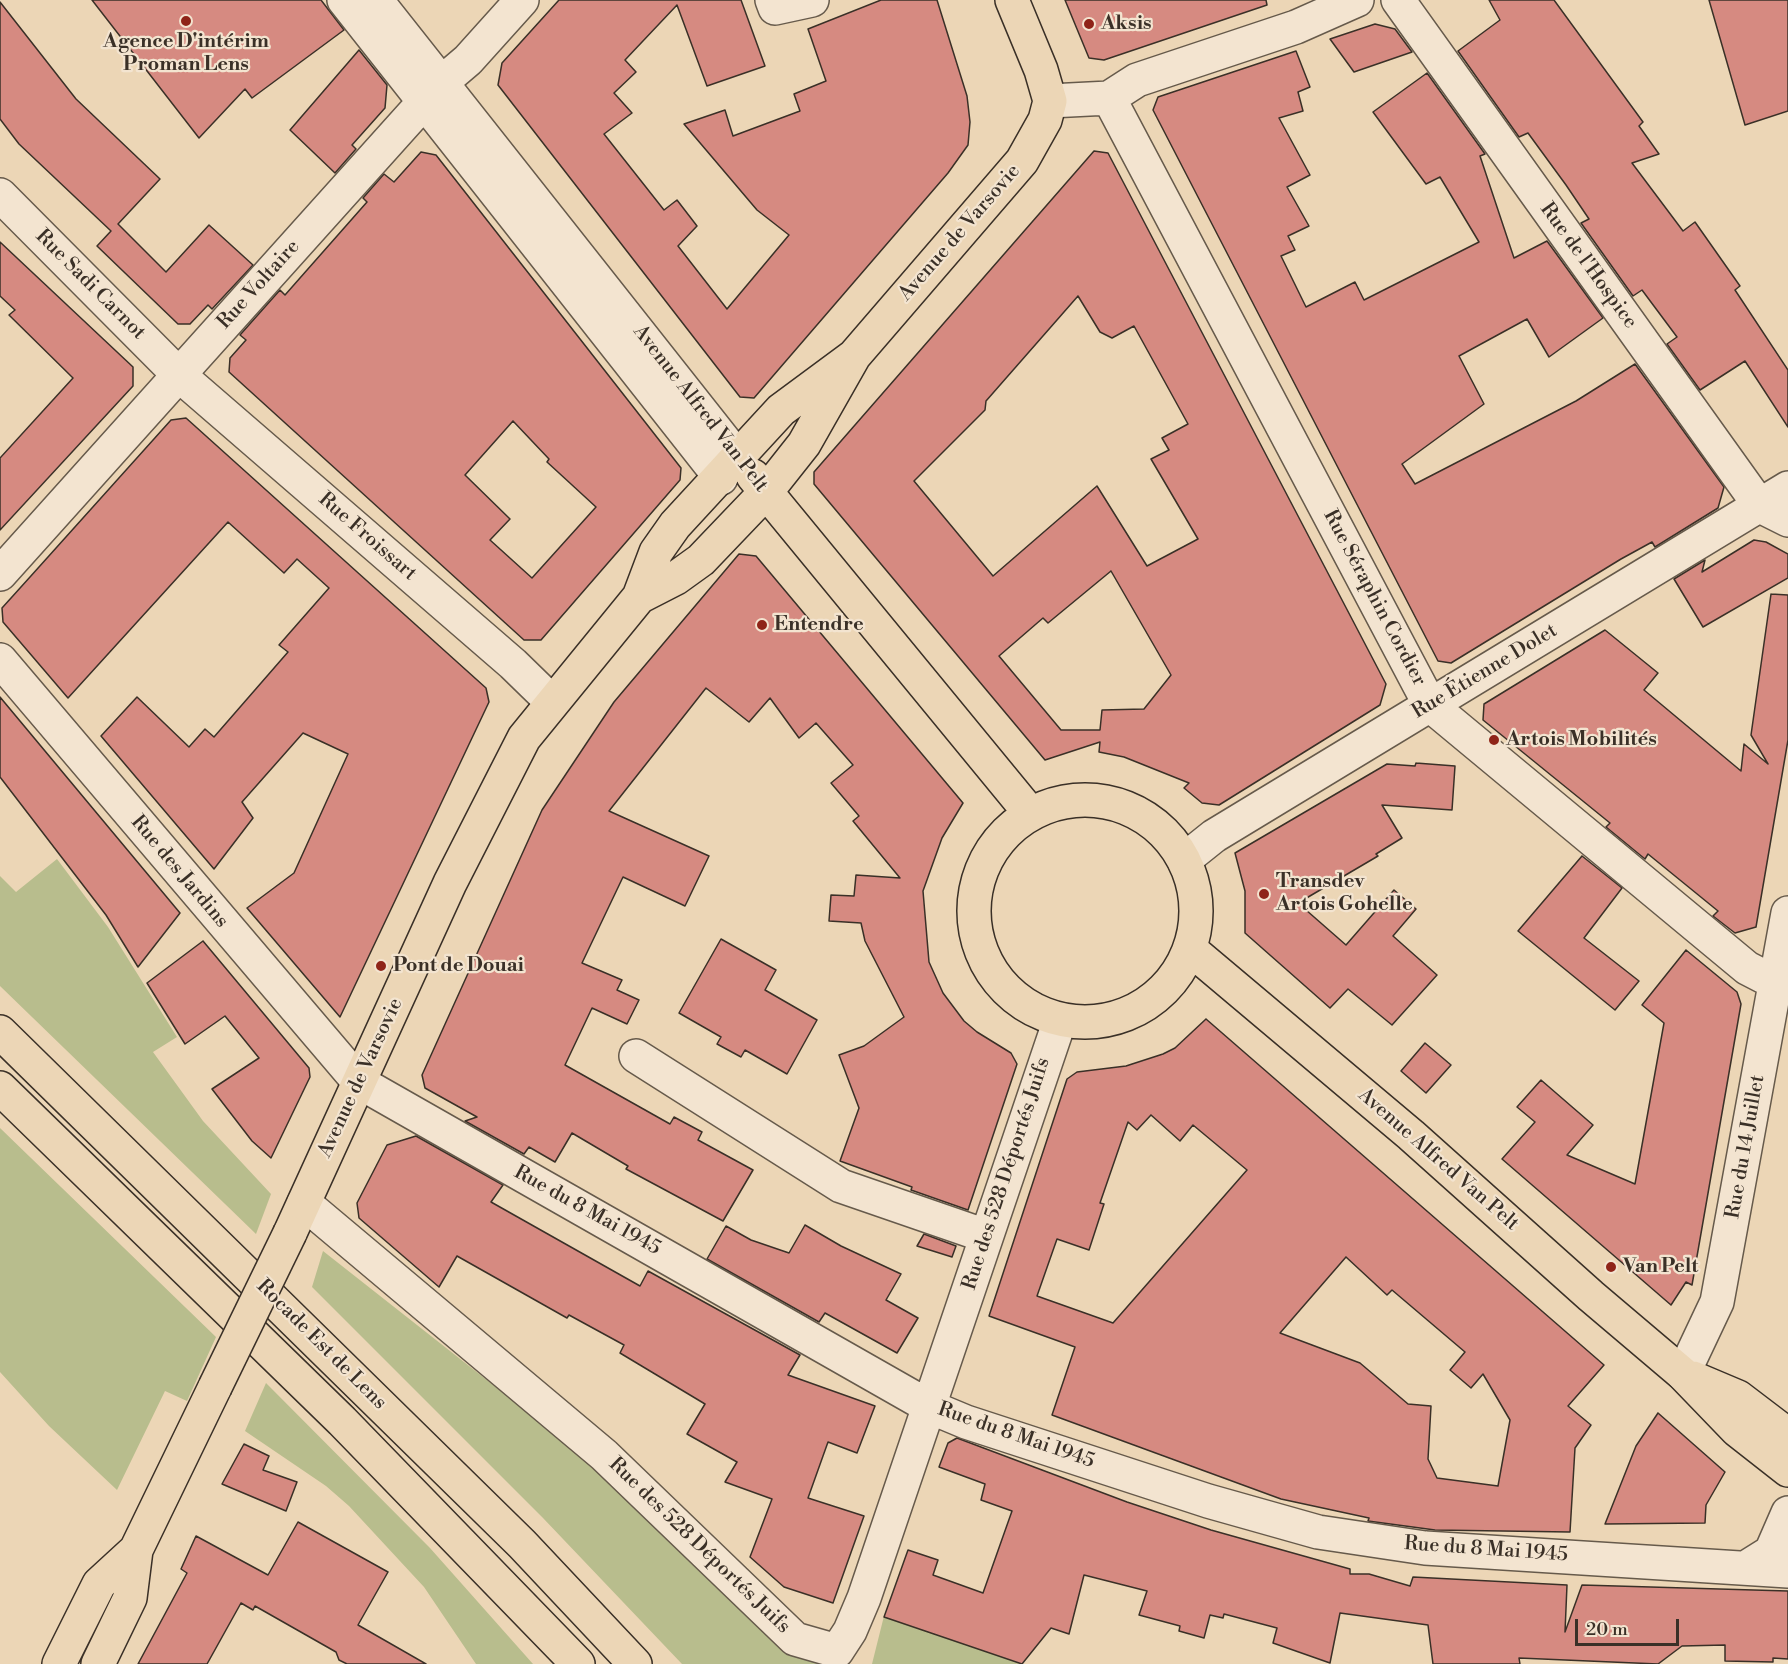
<!DOCTYPE html>
<html>
<head>
<meta charset="utf-8">
<style>
	body { margin:0 }
	#map { position:relative; width:1788px; height:1664px; overflow:hidden; background:#ecd6b6; font-family:"Libre Bodoni",serif }
	canvas { display:block }
	.scale { position:absolute; left:1575px; top:1619px; width:104px; height:27px; box-sizing:border-box; border:3px solid #3a3027; border-top:0; padding-left:8px; font-size:18px; line-height:21px; white-space:nowrap; color:#3a3027; -webkit-text-stroke:4px #f3e4d0; paint-order:stroke }
</style>
</head>
<body>
<div id="map">
<canvas width="1788" height="1664"></canvas>
<div class="scale">20 m</div>
</div>
<script>
const c = document.querySelector('canvas').getContext('2d');
c.lineJoin = 'round';
function fill(path, color) {
  c.fillStyle = color;
  c.fill(path, 'evenodd');
}
function toPath(rows) {
  const path = new Path2D();
  for (const r of rows) {
    if (r.length === 3) {
      path.moveTo(r[0] + r[2], r[1]);
      path.arc(r[0], r[1], r[2], 0, 2 * Math.PI);
      continue;
    }
    path.moveTo(r[0], r[1]);
    for (let i = 2; i < r.length; i += 2) path.lineTo(r[i], r[i + 1]);
  }
  return path;
}
function strokePath(path, color, width, dash) {
  c.strokeStyle = color;
  c.lineWidth = width;
  c.lineCap = dash ? 'butt' : 'round';
  c.setLineDash(dash || []);
  c.stroke(path);
}
function drawText(font, color, halo, rows, align = 'center') {
  c.font = font + ' "Libre Bodoni",serif';
  c.lineWidth = 4.5;
  c.setLineDash([]);
  c.textBaseline = 'middle';
  c.strokeStyle = halo;
  c.fillStyle = color;
  for (const [text, x, y, turn = 0] of rows) {
    c.save();
    c.translate(x, y);
    c.rotate((+turn || 0) * Math.PI / 180);
    c.textAlign = isNaN(turn) ? turn : align;
    if (halo) c.strokeText(text, 0, 0);
    c.fillText(text, 0, 0);
    c.restore();
  }
}
const green = toPath([
	[57,859,108,927,177,1037,153,1052,203,1121,271,1194,256,1234,0,986,0,876,16,892],
	[0,1128,216,1337,187,1401,165,1391,117,1490,49,1426,0,1372],
	[323,1251,591,1462,788,1651,846,1664,682,1664,543,1518,312,1287],
	[266,1383,430,1548,533,1664,476,1664,424,1587,349,1506,326,1486,245,1431],
	[884,1616,1022,1664,872,1664]
]);
const building = toPath([
	[92,0,321,0,344,30,252,98,245,89,199,138,92,0],
	[559,0,741,0,765,66,707,86,677,5,625,60,636,72,614,93,632,113,604,134,664,210,677,200,697,226,678,246,727,309,789,235,757,210,684,124,725,110,733,136,800,111,794,94,826,81,808,29,881,0,937,0,967,96,970,122,968,145,948,173,754,398,740,397,498,85,502,63,559,0],
	[1065,0,1266,0,1267,5,1104,60,1089,58,1065,0],
	[1489,0,1554,0,1643,122,1639,126,1659,154,1632,163,1683,231,1695,222,1740,286,1735,290,1788,370,1788,427,1745,361,1700,390,1667,344,1677,337,1642,290,1633,296,1581,223,1589,219,1566,185,1528,133,1519,137,1458,51,1500,20,1489,0],
	[1709,0,1788,0,1788,111,1745,125,1709,0],
	[0,2,76,99,160,179,118,224,166,272,209,225,253,265,212,309,208,305,190,324,178,324,97,246,111,231,19,144,0,119,0,2],
	[1375,24,1395,29,1412,52,1354,72,1330,39,1375,24],
	[359,50,387,85,385,108,352,145,356,149,335,173,290,130,359,50],
	[1296,51,1310,87,1298,92,1303,111,1279,118,1310,175,1287,187,1309,226,1288,236,1295,250,1281,256,1306,307,1355,282,1364,300,1479,242,1440,177,1426,184,1373,112,1427,73,1485,154,1480,156,1514,258,1547,241,1603,318,1549,357,1527,319,1459,356,1484,404,1402,464,1415,484,1576,401,1635,364,1724,487,1718,508,1655,547,1652,542,1621,559,1451,663,1438,661,1153,110,1158,97,1296,51],
	[1094,151,1108,153,1386,684,1380,705,1219,805,1202,803,1184,788,1189,783,1124,757,1099,752,1100,742,1045,760,814,484,814,472,1094,151],
	[1078,296,1100,332,1112,338,1134,326,1188,424,1162,438,1169,450,1151,459,1198,539,1147,566,1097,486,993,576,914,481,985,410,986,401,1078,296],
	[1111,571,1171,675,1144,709,1102,710,1100,730,1061,730,999,656,1043,618,1048,623,1111,571],
	[421,152,436,155,681,468,680,480,541,640,524,640,229,372,230,358,246,340,240,335,280,290,285,295,367,202,363,198,384,174,394,182,421,152],
	[513,421,549,459,547,462,596,507,532,578,490,540,510,519,465,475,513,421],
	[0,242,133,367,133,386,0,530,0,458,73,378,9,315,15,310,0,296,0,242],
	[186,418,486,688,489,702,340,1017,247,908,294,873,348,754,303,733,242,802,253,818,214,869,101,736,137,697,189,747,205,729,214,737,288,652,279,645,329,588,297,559,284,573,228,522,68,698,3,622,2,608,30,577,171,420,186,418],
	[1754,540,1766,542,1788,554,1788,578,1703,627,1674,579,1705,560,1702,572,1754,540],
	[739,554,756,556,963,803,942,838,923,891,929,962,943,993,964,1021,977,1032,1011,1053,1017,1064,968,1210,911,1190,912,1187,840,1161,859,1108,839,1055,864,1046,904,1017,865,941,861,923,829,921,831,895,854,896,856,875,900,878,853,821,859,816,831,783,853,765,816,723,799,738,770,698,749,722,706,688,609,811,709,856,685,906,623,877,582,963,622,980,617,990,639,1000,627,1024,592,1008,565,1065,670,1124,674,1117,702,1132,698,1140,753,1170,723,1221,626,1169,628,1166,572,1133,555,1162,529,1147,524,1154,465,1121,477,1117,425,1088,422,1075,542,810,614,702,739,554],
	[1771,594,1788,595,1788,740,1756,927,1735,933,1713,916,1718,911,1648,854,1645,859,1606,827,1610,823,1483,720,1484,704,1605,630,1658,673,1644,690,1741,771,1744,744,1768,764,1751,735,1771,594],
	[0,697,180,913,138,967,106,915,0,777,0,697],
	[1416,763,1455,766,1452,810,1382,805,1402,838,1376,854,1378,856,1298,903,1346,945,1394,890,1416,909,1393,936,1437,975,1392,1025,1348,989,1330,1008,1245,933,1245,891,1235,853,1387,764,1415,766,1416,763],
	[1582,856,1622,888,1584,938,1639,981,1615,1010,1518,931,1582,856],
	[721,939,776,970,765,990,817,1020,787,1074,745,1050,741,1057,717,1044,721,1037,679,1013,721,939],
	[203,941,309,1068,310,1077,271,1158,252,1141,212,1089,259,1058,225,1016,185,1044,147,983,203,941],
	[1686,950,1737,992,1741,1004,1692,1285,1686,1282,1671,1305,1502,1159,1535,1122,1517,1107,1541,1080,1593,1125,1567,1155,1635,1184,1664,1023,1642,1005,1686,950],
	[1206,1019,1604,1365,1568,1406,1591,1425,1575,1448,1570,1532,1435,1530,1368,1521,1369,1518,1281,1499,1052,1415,1075,1347,989,1316,1067,1079,1077,1072,1126,1066,1163,1054,1175,1048,1206,1019],
	[1151,1115,1180,1141,1193,1125,1247,1170,1113,1323,1037,1296,1057,1239,1089,1250,1104,1204,1100,1203,1128,1122,1137,1130,1151,1115],
	[1346,1257,1387,1295,1392,1290,1465,1352,1450,1370,1471,1388,1483,1374,1510,1420,1498,1486,1437,1478,1428,1459,1431,1406,1408,1404,1360,1363,1280,1333,1346,1257],
	[1425,1043,1451,1065,1426,1093,1401,1071,1425,1043],
	[416,1136,503,1185,491,1202,640,1286,648,1271,800,1355,788,1375,875,1406,857,1453,828,1442,808,1498,864,1516,833,1603,784,1587,750,1557,772,1499,725,1482,737,1462,687,1434,705,1404,620,1353,624,1345,569,1315,567,1318,457,1256,439,1287,359,1218,357,1203,387,1145,416,1136],
	[805,1225,841,1246,901,1274,886,1300,918,1318,897,1353,825,1313,819,1322,707,1259,726,1226,751,1240,789,1253,805,1225],
	[924,1234,956,1246,952,1257,917,1246,924,1234],
	[1658,1413,1725,1472,1706,1505,1705,1523,1605,1524,1636,1446,1658,1413],
	[957,1438,1127,1502,1211,1530,1350,1569,1350,1574,1369,1574,1410,1586,1413,1577,1567,1585,1565,1632,1582,1585,1788,1591,1788,1659,1773,1658,1773,1662,1725,1661,1725,1645,1682,1646,1658,1664,1519,1658,1520,1664,1433,1664,1428,1625,1340,1613,1330,1663,1273,1643,1277,1628,1224,1614,1223,1618,1210,1615,1204,1638,1179,1631,1180,1626,1139,1615,1147,1591,1084,1575,1069,1634,1051,1628,1022,1664,884,1617,908,1550,938,1560,933,1575,983,1593,1012,1511,981,1500,985,1484,939,1467,948,1443,957,1438],
	[244,1444,269,1456,263,1470,297,1482,286,1511,222,1484,244,1444],
	[298,1522,388,1572,358,1625,426,1664,347,1664,339,1660,336,1652,255,1606,253,1610,241,1603,207,1664,138,1664,187,1573,181,1569,196,1536,268,1575,298,1522]
]);
const minor = toPath([
	[344,0,721,478],
	[376,0,738,458],
	[772,0,775,8,812,0],
	[1398,0,1760,506,1788,520],
	[1109,98,1430,705,1747,968,1776,983],
	[1050,101,1109,98,1137,80,1296,27,1357,0],
	[0,195,179,375,513,664,552,702],
	[0,574,441,83,468,60,522,0],
	[0,660,359,1082,930,1407,966,1422,1208,1501,1318,1532,1425,1548,1788,1571],
	[1184,860,1214,836,1788,488],
	[636,1056,841,1186,986,1236],
	[304,1203,604,1455,795,1639,837,1651,850,1631,864,1598,1060,1020],
	[1683,1374,1717,1302,1788,913],
	[1747,1567,1771,1552,1788,1513]
]);
const major = toPath([
	[753,476,1030,813],
	[639,597,676,578,701,560,766,492,804,444,854,356,1022,161,1045,120,1050,101,1041,70,1012,0],
	[1085,911,111],
	[1190,949,1411,1135,1591,1296,1683,1374,1737,1430,1788,1470],
	[290,1233,450,883,524,738,639,597,656,552,675,525,781,410,854,356],
	[1693,1378,1738,1397,1788,1435],
	[59,1664,99,1584,136,1550],
	[98,1664,130,1598,136,1550,215,1387]
]);
const highway = toPath([
	[0,1032,522,1544,635,1664],
	[0,1088,342,1421,578,1664]
]);
const majorBridge = toPath([
	[215,1387,290,1233]
]);
const markers = [
	[186,21,6,"#8f2418"],
	[1089,24,6,"#8f2418"],
	[762,625,6,"#8f2418"],
	[1494,740,6,"#8f2418"],
	[1264,894,6,"#8f2418"],
	[381,966,6,"#8f2418"],
	[1611,1267,6,"#8f2418"]
];
const poiNames = [
	["Aksis",1101,24],
	["Agence D'intérim",186,42,"center"],
	["Proman Lens",186,65,"center"],
	["Entendre",774,625],
	["Artois Mobilités",1506,740],
	["Transdev",1276,882],
	["Artois Gohelle",1276,905],
	["Pont de Douai",393,966],
	["Van Pelt",1623,1267]
];
const streetNames = [
	["Avenue de Varsovie",960,233,-49],
	["Rue de l'Hospice",1588,266,54],
	["Rue Sadi Carnot",90,285,45],
	["Rue Voltaire",259,285,-48],
	["Avenue Alfred Van Pelt",700,409,52],
	["Rue Froissart",367,537,41],
	["Rue Séraphin Cordier",1374,598,62],
	["Rue Étienne Dolet",1485,672,-31],
	["Rue des Jardins",179,872,50],
	["Avenue de Varsovie",361,1078,-65],
	["Rue du 14 Juillet",1746,1147,-80],
	["Avenue Alfred Van Pelt",1438,1160,41],
	["Rue des 528 Déportés Juifs",1007,1174,-72],
	["Rue du 8 Mai 1945",587,1211,29],
	["Rocade Est de Lens",321,1345,45],
	["Rue du 8 Mai 1945",1016,1436,19],
	["Rue des 528 Déportés Juifs",699,1546,44],
	["Rue du 8 Mai 1945",1486,1550,4]
];
fill(green, '#b8bd8d');
fill(building, '#d68a81');
strokePath(building, '#3a3027', 1.5);
strokePath(minor, '#665a4b', 36);
strokePath(major, '#3a3027', 36);
strokePath(highway, '#3a3027', 36);
strokePath(minor, '#f3e4d0', 33);
strokePath(major, '#ecd6b6', 33);
strokePath(highway, '#ecd6b6', 33);
strokePath(majorBridge, '#3a3027', 36, []);
strokePath(majorBridge, '#ecd6b6', 33);
for (const [x, y, r, color] of markers) {
  const dot = new Path2D();
  dot.arc(x, y, r, 0, 2 * Math.PI);
  c.fillStyle = color;
  c.fill(dot);
  strokePath(dot, '#f3e4d0', 2);
}
drawText('bold 20px', '#3a3027', '#f3e4d0', poiNames, 'left');
drawText('20px', '#3a3027', '#f3e4d0', streetNames);
</script>
</body>
</html>
